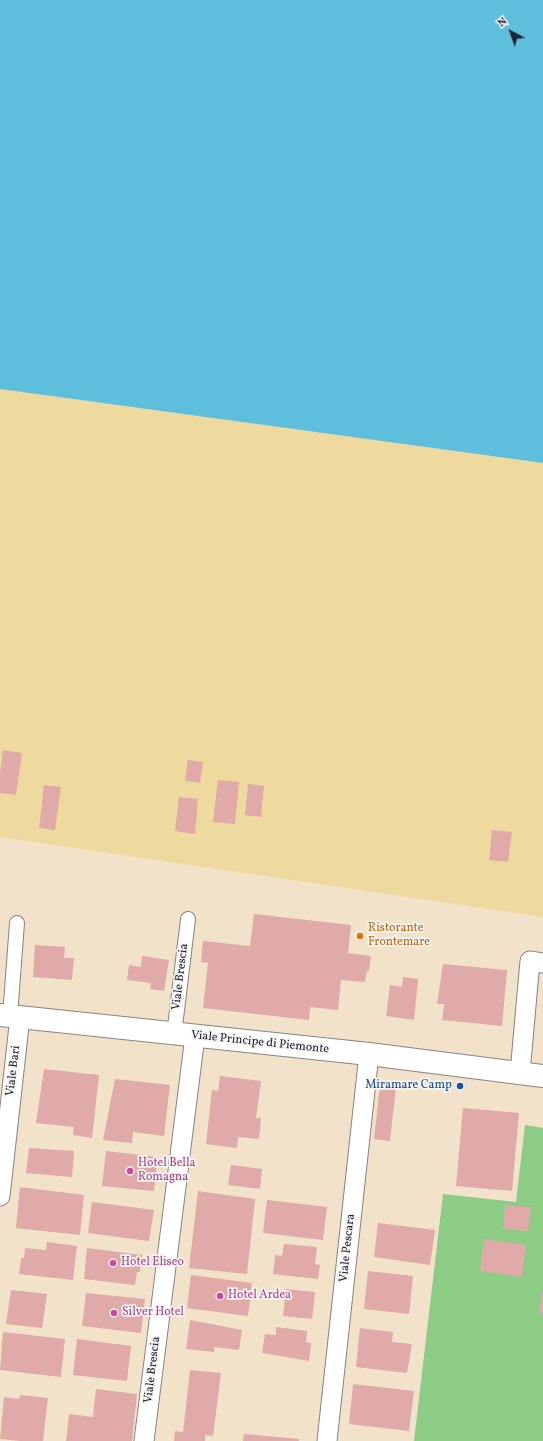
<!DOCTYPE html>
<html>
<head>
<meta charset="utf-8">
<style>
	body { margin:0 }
	#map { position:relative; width:543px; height:1441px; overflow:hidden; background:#f3e2ca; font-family:Vollkorn,serif }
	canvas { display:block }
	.north { position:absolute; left:491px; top:12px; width:40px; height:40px; -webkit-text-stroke:3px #f6f6f2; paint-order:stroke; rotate:319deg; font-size:11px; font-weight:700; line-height:16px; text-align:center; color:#22223b }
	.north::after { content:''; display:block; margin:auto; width:14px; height:18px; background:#22223b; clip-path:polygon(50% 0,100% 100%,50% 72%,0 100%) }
</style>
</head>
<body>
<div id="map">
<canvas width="543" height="1441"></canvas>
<div class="north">N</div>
</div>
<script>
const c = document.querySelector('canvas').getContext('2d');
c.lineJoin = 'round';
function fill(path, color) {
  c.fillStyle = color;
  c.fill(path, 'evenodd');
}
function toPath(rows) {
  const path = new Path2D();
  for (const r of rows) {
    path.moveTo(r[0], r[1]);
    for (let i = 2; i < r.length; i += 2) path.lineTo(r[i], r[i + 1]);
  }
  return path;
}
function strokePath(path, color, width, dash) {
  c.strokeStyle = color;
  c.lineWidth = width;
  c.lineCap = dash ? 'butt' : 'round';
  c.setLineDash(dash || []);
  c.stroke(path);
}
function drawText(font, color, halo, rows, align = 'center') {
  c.font = font + ' Vollkorn,serif';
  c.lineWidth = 3.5;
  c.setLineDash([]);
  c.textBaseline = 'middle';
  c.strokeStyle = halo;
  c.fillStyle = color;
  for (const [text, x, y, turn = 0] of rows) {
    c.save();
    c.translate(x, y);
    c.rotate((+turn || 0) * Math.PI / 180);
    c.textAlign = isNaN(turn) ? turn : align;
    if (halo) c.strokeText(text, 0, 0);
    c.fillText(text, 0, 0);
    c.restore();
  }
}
const green = toPath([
	[525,1125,543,1128,543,1441,414,1441,443,1194,516,1202]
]);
const sand = toPath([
	[0,389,543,463,543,917,0,837]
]);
const water = toPath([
	[0,0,543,0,543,463,0,389]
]);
const building = toPath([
	[3,750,22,753,16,795,0,793,0,773],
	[188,760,203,762,200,783,185,781],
	[218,780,239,782,235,824,213,822],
	[248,784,264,786,261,817,245,815],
	[44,785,61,787,55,830,39,828],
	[179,797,198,799,195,834,175,831],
	[492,830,512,832,508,862,489,860],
	[254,914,351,925,348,953,371,956,369,971,367,971,365,982,341,980,338,1010,310,1007,309,1020,203,1008,208,963,201,962,203,941,250,946],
	[35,945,65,947,64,958,74,958,72,980,33,977],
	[142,956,169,960,164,991,150,989,151,983,127,980,129,965,141,967],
	[443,964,507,970,502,1026,442,1020,444,1004,437,1004],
	[403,977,418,979,414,1020,386,1016,390,985,402,987],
	[44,1069,99,1075,92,1138,73,1135,74,1127,36,1123],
	[220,1076,261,1081,256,1118,261,1118,259,1139,238,1137,237,1148,206,1144,212,1090,218,1091],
	[115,1079,170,1085,164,1136,133,1132,132,1143,103,1140],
	[380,1085,396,1086,390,1141,374,1139],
	[463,1108,519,1113,512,1191,456,1186],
	[29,1148,74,1151,72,1177,26,1173],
	[106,1151,158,1157,154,1191,102,1186],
	[231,1165,262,1169,260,1189,228,1185],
	[20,1187,84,1195,80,1235,16,1228],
	[198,1191,255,1199,247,1274,189,1268],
	[267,1200,327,1207,323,1240,263,1233],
	[92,1202,154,1210,149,1241,88,1233],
	[505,1205,531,1207,528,1231,503,1229],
	[378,1223,435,1230,430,1265,374,1257],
	[484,1239,526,1245,522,1277,480,1271],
	[47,1242,77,1246,73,1280,19,1274,21,1258,24,1258,25,1248,46,1250],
	[284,1244,317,1247,315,1264,320,1265,318,1279,273,1274,275,1255,282,1256],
	[87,1248,142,1255,140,1272,137,1272,135,1285,84,1279],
	[368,1271,413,1276,409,1314,364,1309],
	[191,1275,252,1283,248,1316,187,1308],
	[286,1289,315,1292,312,1319,283,1316],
	[11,1290,47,1294,42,1328,6,1324],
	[542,1292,543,1292,543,1314,539,1313],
	[86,1293,145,1299,141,1333,82,1326],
	[190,1320,242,1330,239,1350,214,1347,214,1352,186,1349],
	[276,1327,307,1331,306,1342,311,1343,309,1361,262,1353,265,1334,276,1335],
	[360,1328,393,1332,392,1342,412,1344,407,1373,356,1367],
	[3,1332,65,1339,61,1377,0,1370],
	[77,1339,131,1346,127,1381,73,1375],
	[190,1370,221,1373,213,1436,205,1435,205,1441,174,1441,175,1431,183,1432],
	[353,1384,414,1391,409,1431,349,1424],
	[96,1389,137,1394,132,1441,66,1441,69,1414,93,1417],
	[20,1395,48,1398,43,1441,20,1441,0,1439,4,1397,19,1399],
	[244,1434,299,1439,299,1441,243,1441]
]);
const pedestrian = toPath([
	[10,1016,17,923],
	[174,1035,188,919]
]);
const minor = toPath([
	[520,1073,530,961,543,963],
	[0,1196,20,1017],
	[144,1441,195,1036],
	[327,1441,369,1054]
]);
const tertiary = toPath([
	[0,1015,369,1054,543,1076]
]);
const markers = [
	[360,936,4,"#e8710a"],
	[460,1086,4,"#1a4fb4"],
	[130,1171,4,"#d1479c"],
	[113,1263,4,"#d1479c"],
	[220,1296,4,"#d1479c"],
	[114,1313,4,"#d1479c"]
];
const foodNames = [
	["Ristorante",368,929],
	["Frontemare",368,943]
];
const streetNames = [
	["Viale Brescia",181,977,-83],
	["Viale Principe di Piemonte",260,1043,6],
	["Viale Bari",14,1071,-83],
	["Viale Pescara",348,1248,-84],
	["Viale Brescia",153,1370,-83]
];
const transitNames = [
	["Miramare Camp",452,1086]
];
const hotelNames = [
	["Hotel Bella",138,1164],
	["Romagna",138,1178],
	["Hotel Eliseo",121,1263],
	["Hotel Ardea",228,1296],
	["Silver Hotel",122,1313]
];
fill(green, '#8ccc84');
fill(sand, '#eeda9e');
fill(water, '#5ebfdc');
fill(building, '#dfaaa7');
strokePath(pedestrian, '#8a8282', 16);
strokePath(minor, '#8a8282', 21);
strokePath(tertiary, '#8a8282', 24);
strokePath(pedestrian, '#fff', 14);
strokePath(minor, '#fff', 19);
strokePath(tertiary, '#fff', 22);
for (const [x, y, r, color] of markers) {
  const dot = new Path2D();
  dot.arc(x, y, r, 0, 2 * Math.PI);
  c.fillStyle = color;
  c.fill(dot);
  strokePath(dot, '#f6f6f2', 1.5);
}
drawText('12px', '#c56008', '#f6f6f2', foodNames, 'left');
drawText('12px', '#22223b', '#f6f6f2', streetNames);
drawText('12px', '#164399', '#f6f6f2', transitNames, 'right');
drawText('12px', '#b23c85', '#f6f6f2', hotelNames, 'left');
</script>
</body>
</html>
